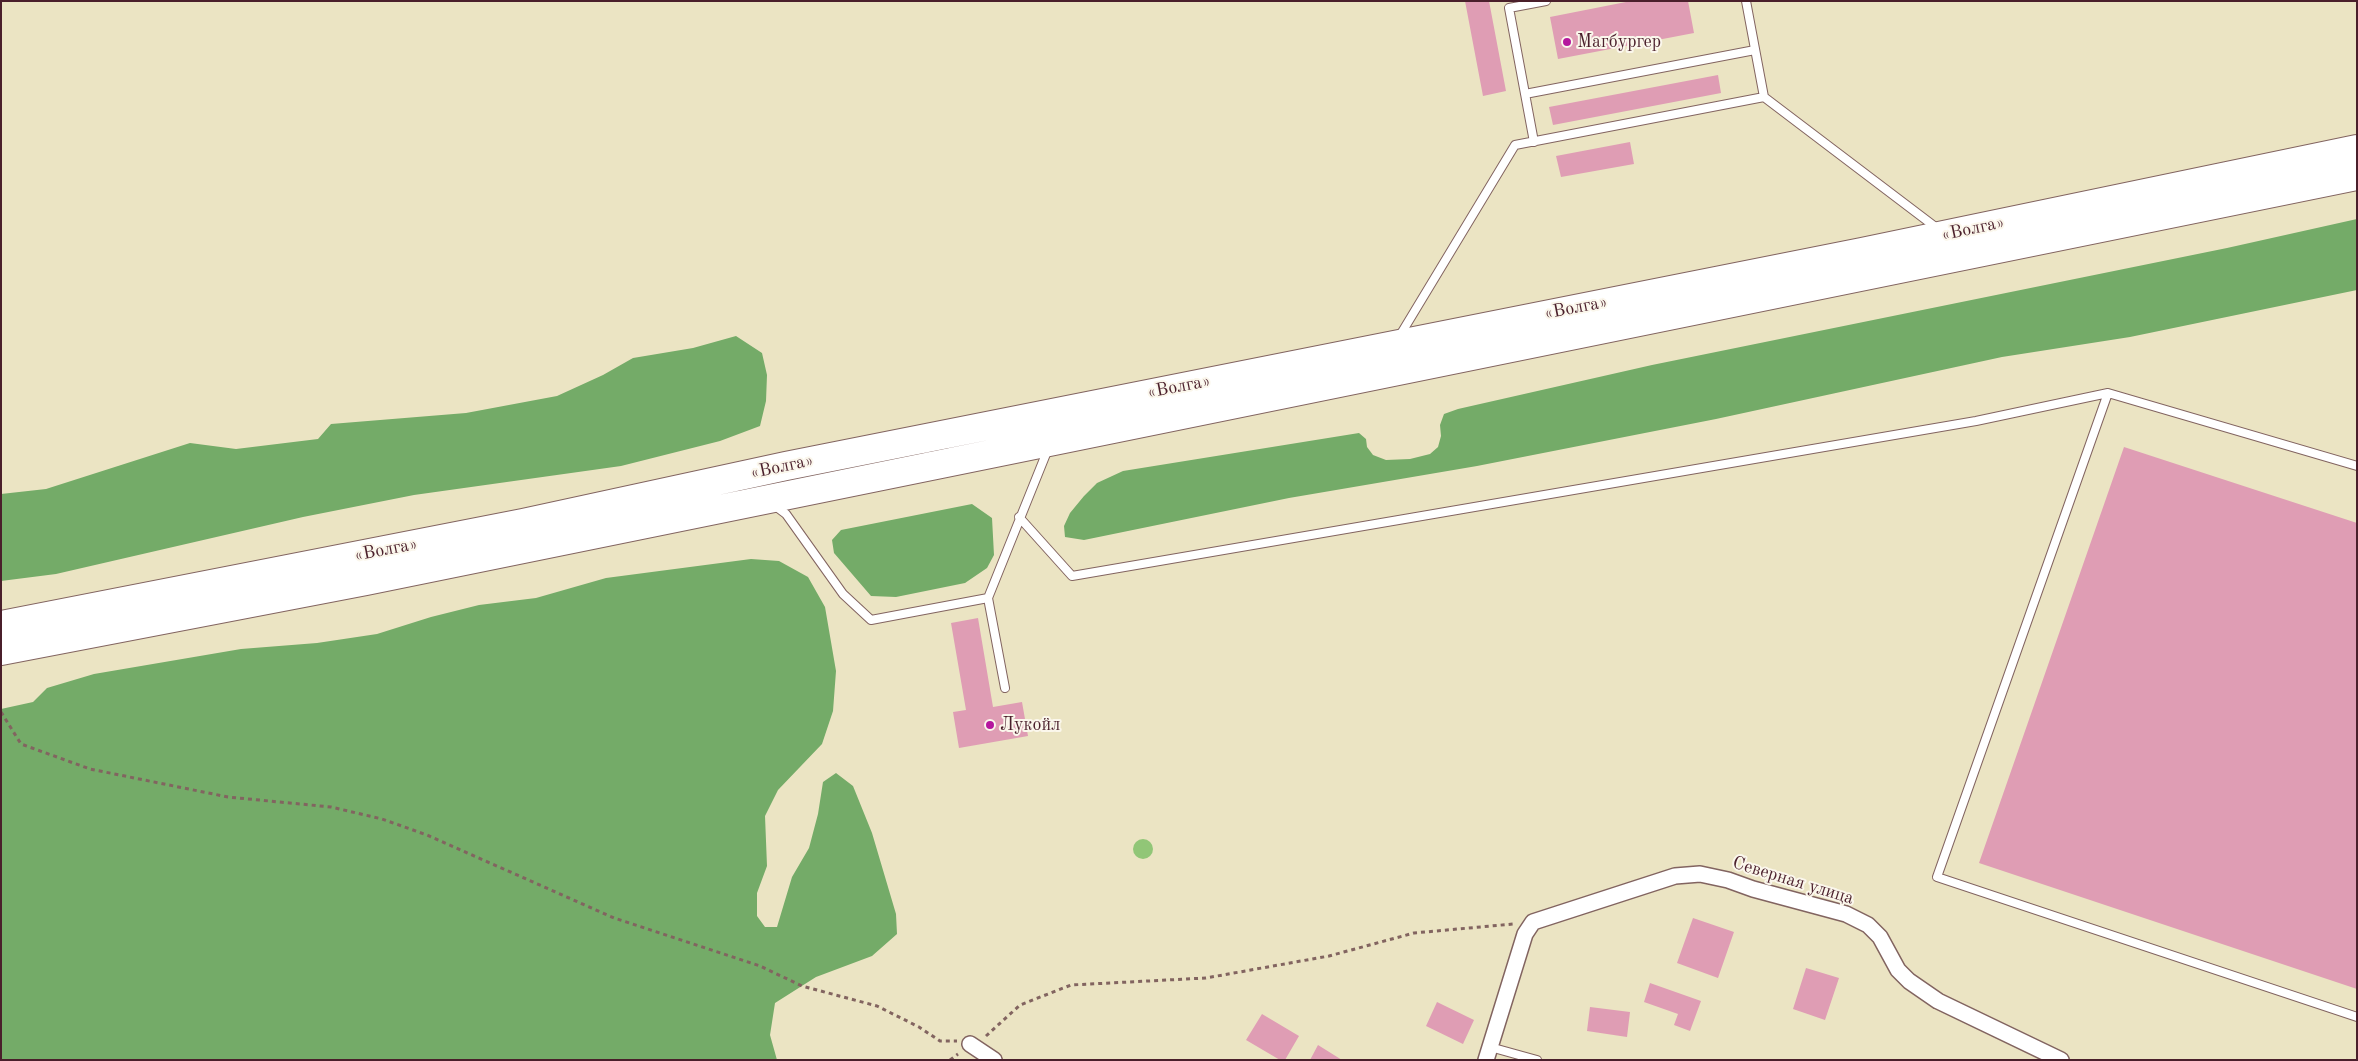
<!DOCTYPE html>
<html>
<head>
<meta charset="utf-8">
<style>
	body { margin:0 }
	#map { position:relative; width:2358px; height:1061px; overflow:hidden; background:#ebe4c3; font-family:"Old Standard TT",serif }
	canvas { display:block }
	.frame { position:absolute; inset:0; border:2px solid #4a1f2b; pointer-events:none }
</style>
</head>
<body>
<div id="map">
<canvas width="2358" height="1061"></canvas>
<div class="frame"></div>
</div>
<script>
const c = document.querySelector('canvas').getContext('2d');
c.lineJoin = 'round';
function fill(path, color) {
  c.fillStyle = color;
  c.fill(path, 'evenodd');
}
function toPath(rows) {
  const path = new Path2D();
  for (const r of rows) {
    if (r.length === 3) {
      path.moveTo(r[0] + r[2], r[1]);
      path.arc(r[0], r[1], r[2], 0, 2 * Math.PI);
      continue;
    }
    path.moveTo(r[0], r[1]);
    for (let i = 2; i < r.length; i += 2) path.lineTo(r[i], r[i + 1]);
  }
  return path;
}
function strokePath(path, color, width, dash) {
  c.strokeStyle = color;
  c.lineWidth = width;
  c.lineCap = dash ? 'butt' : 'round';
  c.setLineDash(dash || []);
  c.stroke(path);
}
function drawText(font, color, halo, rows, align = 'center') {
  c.font = font + ' "Old Standard TT",serif';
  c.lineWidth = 4;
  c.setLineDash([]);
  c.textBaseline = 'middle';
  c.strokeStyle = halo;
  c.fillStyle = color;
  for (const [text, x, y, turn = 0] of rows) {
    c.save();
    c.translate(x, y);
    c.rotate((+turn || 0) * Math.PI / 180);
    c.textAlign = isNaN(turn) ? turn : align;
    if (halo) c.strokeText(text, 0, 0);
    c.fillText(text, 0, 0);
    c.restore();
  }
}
const green = toPath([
	[1143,849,10]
]);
const forest = toPath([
	[2357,219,2357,290,2130,337,2002,357,1716,419,1477,466,1289,498,1084,540,1065,537,1064,526,1070,513,1084,496,1097,483,1123,471,1359,433,1366,439,1367,447,1373,455,1386,460,1410,459,1430,454,1438,447,1441,436,1440,425,1444,414,1458,409,1652,365,2227,248],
	[736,336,762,353,767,375,766,401,760,426,720,441,621,466,414,495,303,517,56,574,1,581,1,494,46,489,190,443,236,449,318,439,331,424,466,413,557,396,603,375,633,358,693,348],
	[972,504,992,518,994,555,987,568,965,583,896,597,871,596,834,553,832,540,841,530],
	[751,559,779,561,808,577,825,607,836,671,833,711,822,744,778,790,765,816,767,866,757,893,757,916,765,927,777,927,792,877,809,848,818,814,823,782,836,773,853,786,872,833,896,914,897,934,872,956,816,977,775,1003,770,1035,777,1060,1,1060,1,709,33,702,47,688,94,674,241,649,317,643,377,634,431,617,479,605,536,598,606,578]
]);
const building = toPath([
	[1465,1,1489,1,1506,91,1483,96],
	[1631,1,1688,1,1694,33,1558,59,1550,17],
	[1718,75,1721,93,1553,125,1549,107],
	[1630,142,1634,164,1561,177,1556,156],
	[2124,447,2357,523,2357,989,1979,863],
	[978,618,993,707,1022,702,1028,736,959,748,953,712,966,710,951,623],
	[1693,918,1734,932,1718,978,1677,963],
	[1806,968,1839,978,1825,1020,1793,1009],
	[1650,983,1701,1001,1690,1031,1674,1025,1678,1014,1644,1002],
	[1437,1002,1474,1020,1463,1044,1426,1026],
	[1590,1007,1630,1012,1627,1037,1587,1031],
	[1262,1014,1299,1036,1285,1060,1280,1060,1246,1040],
	[1318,1045,1342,1060,1310,1060]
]);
const path = toPath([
	[1,712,21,744,90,769,228,797,331,807,382,819,427,835,614,918,760,966,802,986,877,1006,919,1027,940,1041,957,1041],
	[986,1036,1020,1005,1071,985,1206,978,1329,956,1414,933,1513,924],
	[950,1060,958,1054]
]);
const lane = toPath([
	[1746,1,1764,97],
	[1525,94,1755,50],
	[1534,142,1509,8,1546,1],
	[1399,337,1515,145,1764,97,1938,229],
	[2108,393,1937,877,2357,1017],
	[774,505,786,514,843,594,871,620,988,598,1048,449],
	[1019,517,1072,576,1976,421,2108,393,2357,466],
	[988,598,1005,688],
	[1490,1047,1537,1060]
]);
const street = toPath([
	[970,1044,994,1060],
	[1486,1060,1525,934,1533,922,1675,876,1700,874,1728,880,1753,889,1846,914,1868,925,1880,937,1898,970,1909,981,1938,1001,2061,1060]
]);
const highway = toPath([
	[1,625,523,523,786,466,1862,252,2357,149],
	[1,651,366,581,2357,176]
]);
const markers = [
	[1567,42,5,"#b5179e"],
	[990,725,5,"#b5179e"]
];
const poiNames = [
	["Магбургер",1577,42],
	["Лукойл",1000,725]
];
const streetNames = [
	["«Волга»",1973,229,-12],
	["«Волга»",1576,308,-11],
	["«Волга»",1179,387,-11],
	["«Волга»",782,467,-12],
	["«Волга»",386,550,-11],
	["Северная улица",1793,881,17]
];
fill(green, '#91c677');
fill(forest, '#74ab68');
fill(building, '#df9db4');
strokePath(lane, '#826460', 10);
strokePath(street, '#826460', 18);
strokePath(highway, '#826460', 30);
strokePath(path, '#826460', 3, [4, 4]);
strokePath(lane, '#fff', 8);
strokePath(street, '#fff', 15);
strokePath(highway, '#fff', 28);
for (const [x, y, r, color] of markers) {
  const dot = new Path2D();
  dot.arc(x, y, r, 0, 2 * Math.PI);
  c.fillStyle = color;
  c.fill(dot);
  strokePath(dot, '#fbf7ec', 2);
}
drawText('18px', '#4a1f2b', '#fbf7ec', poiNames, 'left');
drawText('18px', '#4a1f2b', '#fbf7ec', streetNames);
</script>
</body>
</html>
